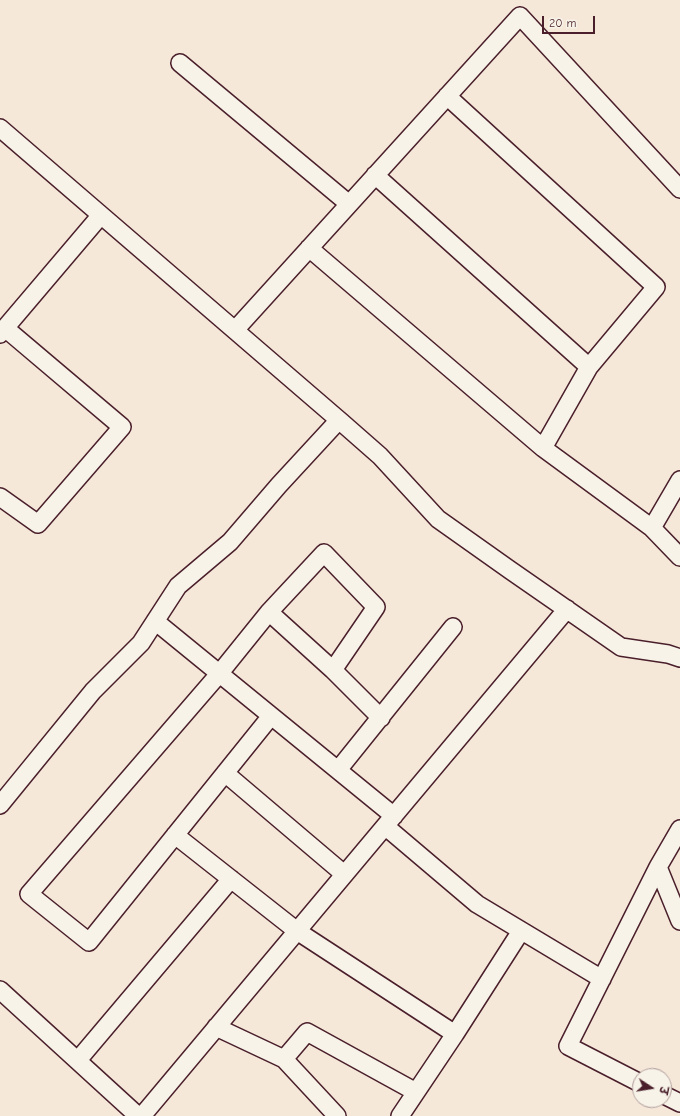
<!DOCTYPE html>
<html>
<head>
<meta charset="utf-8">
<style>
	body { margin:0 }
	#map { position:relative; width:680px; height:1116px; overflow:hidden; background:#f5e8d9; font-family:"Comic Neue","Playpen Sans Deva",sans-serif }
	canvas { display:block }
	.north { position:absolute; left:632px; top:1068px; width:40px; height:40px; box-sizing:border-box; background:#f7f3e8; border:1px solid #b29e9c; border-radius:50%; rotate:102deg; font-size:11px; font-weight:700; line-height:16px; text-align:center; color:#4a1f2b }
	.north::after { content:''; display:block; margin:auto; width:14px; height:18px; background:#4a1f2b; clip-path:polygon(50% 0,100% 100%,50% 72%,0 100%) }
	.scale { position:absolute; left:542px; top:16px; width:53px; height:18px; box-sizing:border-box; border:2px solid #4a1f2b; border-top:0; padding-left:5px; font-size:12px; line-height:14px; white-space:nowrap; color:#4a1f2b; -webkit-text-stroke:3px #f7f3e8; paint-order:stroke }
</style>
</head>
<body>
<div id="map">
<canvas width="680" height="1116"></canvas>
<div class="north">उ</div>
<div class="scale">20 m</div>
</div>
<script>
const c = document.querySelector('canvas').getContext('2d');
c.lineJoin = 'round';
function toPath(rows) {
  const path = new Path2D();
  for (const r of rows) {
    path.moveTo(r[0], r[1]);
    for (let i = 2; i < r.length; i += 2) path.lineTo(r[i], r[i + 1]);
  }
  return path;
}
function strokePath(path, color, width, dash) {
  c.strokeStyle = color;
  c.lineWidth = width;
  c.lineCap = dash ? 'butt' : 'round';
  c.setLineDash(dash || []);
  c.stroke(path);
}
const minor = toPath([
	[180,63,349,204],
	[0,128,339,420],
	[375,175,589,367,656,287,447,96],
	[309,248,543,448,589,367],
	[235,330,520,16,680,189],
	[0,334,101,215],
	[543,448,652,528,680,480],
	[0,497,38,524,122,427,5,328],
	[652,528,680,557],
	[269,612,333,670,381,718],
	[155,621,394,816],
	[271,716,89,942,29,894,219,674,269,612,324,553,376,607,333,670],
	[338,770,453,627],
	[225,773,344,874],
	[0,805,93,691,141,643,178,586,230,542,279,485,339,420,380,456,438,519,510,570,621,647,668,654,680,658],
	[385,826,477,904,602,979],
	[680,829,658,867,680,921],
	[175,835,297,931,455,1034,521,931],
	[0,990,138,1116],
	[216,1027,284,1059],
	[78,1060,231,879],
	[640,1083,568,1046,658,867],
	[664,1095,680,1103],
	[142,1116,567,609],
	[337,1116,284,1059,307,1032,416,1092],
	[400,1116,455,1034]
]);
strokePath(minor, '#4a1f2b', 20);
strokePath(minor, '#f7f3e8', 17);
</script>
</body>
</html>
